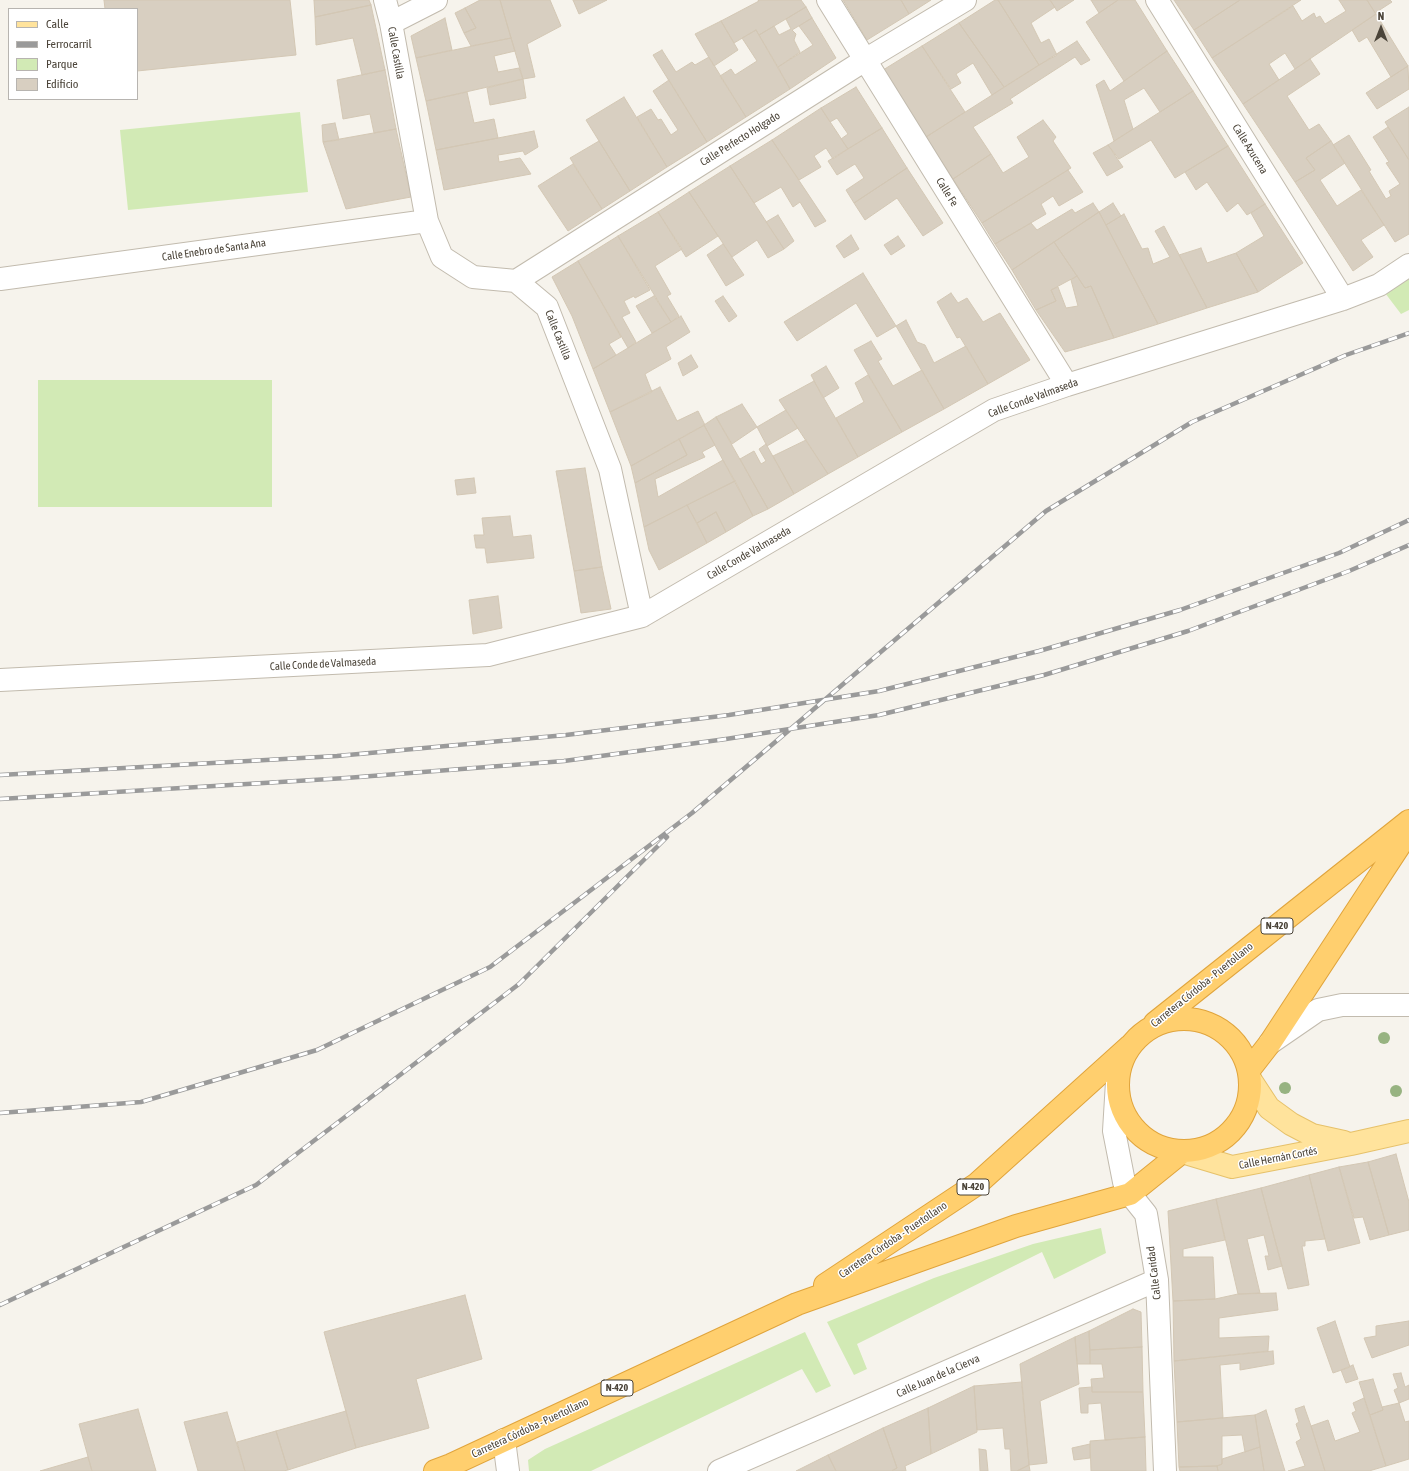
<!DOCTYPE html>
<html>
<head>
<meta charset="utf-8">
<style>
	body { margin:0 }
	#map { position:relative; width:1409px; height:1471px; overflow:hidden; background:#f6f3ec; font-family:"Asap Condensed",sans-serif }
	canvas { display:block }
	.legend { position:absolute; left:8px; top:8px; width:130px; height:92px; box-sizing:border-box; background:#fff; border:1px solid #b7b4b0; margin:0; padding:5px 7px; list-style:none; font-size:12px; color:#4b4439 }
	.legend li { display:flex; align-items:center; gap:8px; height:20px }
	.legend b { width:20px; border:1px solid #b7b4b0 }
	.north { position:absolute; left:1361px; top:8px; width:40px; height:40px; -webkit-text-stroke:3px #fff; paint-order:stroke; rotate:0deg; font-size:11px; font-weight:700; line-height:16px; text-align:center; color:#4b4439 }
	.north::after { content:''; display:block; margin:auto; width:14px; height:18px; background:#4b4439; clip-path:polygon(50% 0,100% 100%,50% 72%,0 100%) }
</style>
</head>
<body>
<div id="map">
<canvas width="1409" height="1471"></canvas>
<ul class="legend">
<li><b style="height:5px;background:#ffe39c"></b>Calle</li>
<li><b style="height:5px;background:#9a9a9a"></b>Ferrocarril</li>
<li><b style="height:11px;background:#d2eab5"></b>Parque</li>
<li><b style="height:11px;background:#d8cfc1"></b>Edificio</li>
</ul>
<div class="north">N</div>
</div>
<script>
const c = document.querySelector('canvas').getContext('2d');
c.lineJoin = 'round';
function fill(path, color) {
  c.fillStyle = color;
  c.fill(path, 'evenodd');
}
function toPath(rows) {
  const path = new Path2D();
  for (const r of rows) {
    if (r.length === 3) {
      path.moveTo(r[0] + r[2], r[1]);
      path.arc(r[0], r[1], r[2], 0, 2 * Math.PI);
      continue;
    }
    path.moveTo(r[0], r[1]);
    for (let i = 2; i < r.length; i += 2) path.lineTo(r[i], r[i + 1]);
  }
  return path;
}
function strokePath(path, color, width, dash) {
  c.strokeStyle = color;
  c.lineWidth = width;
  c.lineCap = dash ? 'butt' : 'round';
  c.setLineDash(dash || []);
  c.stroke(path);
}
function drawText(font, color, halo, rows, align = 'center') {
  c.font = font + ' "Asap Condensed",sans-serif';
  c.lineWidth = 3;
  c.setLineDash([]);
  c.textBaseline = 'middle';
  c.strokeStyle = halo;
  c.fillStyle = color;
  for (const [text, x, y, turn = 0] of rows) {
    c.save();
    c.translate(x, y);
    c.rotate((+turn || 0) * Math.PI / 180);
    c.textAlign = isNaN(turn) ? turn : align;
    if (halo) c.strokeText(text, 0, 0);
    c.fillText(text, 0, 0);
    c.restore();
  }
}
const green = toPath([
	[300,112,308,192,128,210,120,130],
	[1409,265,1409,310,1401,314,1379,285],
	[38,380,272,380,272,507,38,507],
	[1101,1228,1106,1253,1054,1279,1042,1252,857,1344,867,1369,854,1375,827,1322,934,1278,1033,1244],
	[805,1332,831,1386,816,1393,802,1369,591,1471,529,1471,528,1460,545,1449]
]);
const building = toPath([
	[104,0,290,0,296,55,137,71,137,9,105,9,104,0],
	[314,0,369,0,371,5,315,17,314,0],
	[480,0,500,0,511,38,471,46,464,33,476,28,465,8,480,0],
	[500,0,550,0,561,26,527,44,535,77,523,79,500,0],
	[573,0,607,0,579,14,573,0],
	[758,0,801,0,806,7,759,35,756,30,734,43,721,21,759,1,758,0],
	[843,0,901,0,909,14,867,40,843,0],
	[901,0,931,0,909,14,901,0],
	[995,0,998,0,1039,65,1004,87,959,23,995,0],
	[998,0,1050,0,1055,7,1031,23,1041,43,1049,39,1057,55,1039,65,998,0],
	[1050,0,1074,0,1057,11,1050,0],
	[1091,0,1118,0,1099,13,1091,0],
	[1118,0,1135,0,1167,51,1124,81,1086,22,1118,0],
	[1174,0,1240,0,1194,30,1174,0],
	[1240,0,1301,0,1212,58,1194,30,1240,0],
	[1339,0,1367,0,1376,14,1295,69,1285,53,1269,64,1279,80,1243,104,1212,58,1293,6,1302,21,1314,13,1316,18,1320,16,1325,24,1346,11,1339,0],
	[1367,0,1390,0,1392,2,1375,13,1367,0],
	[371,5,385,70,362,75,353,38,316,45,315,17,371,5],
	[806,7,812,18,792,30,796,34,794,40,800,52,778,67,759,35,774,26,779,35,791,29,786,19,806,7],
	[465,8,476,28,464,33,455,13,465,8],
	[1376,14,1408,66,1391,77,1367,37,1359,42,1352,30,1376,14],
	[445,18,452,50,416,58,411,36,445,18],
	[812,18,836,58,790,89,778,67,813,45,799,26,812,18],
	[721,21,738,50,714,66,695,34,721,21],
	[959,23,1004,87,992,95,973,63,956,74,961,83,951,89,922,46,959,23],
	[756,30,790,89,746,117,720,76,731,69,735,75,757,61,742,38,756,30],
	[511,38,515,51,494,56,498,72,519,68,523,79,426,101,416,58,511,38],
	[1077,41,1090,60,1081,65,1075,57,1010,99,1013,103,973,127,991,154,953,179,926,137,1077,41],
	[922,46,965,112,926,137,883,70,922,46],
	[662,50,676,72,692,62,695,65,709,57,746,117,707,142,653,55,662,50],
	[1167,51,1193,91,1160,112,1144,88,1124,100,1133,129,1114,141,1096,85,1104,80,1110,91,1167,51],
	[1310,59,1320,74,1287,96,1309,130,1319,124,1331,141,1306,158,1315,170,1295,182,1243,104,1310,59],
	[1408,66,1409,89,1377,109,1366,93,1408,66],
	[385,70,396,129,374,133,370,114,343,119,337,80,385,70],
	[523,79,526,98,490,105,487,88,523,79],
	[669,80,707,142,667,167,637,117,651,109,658,120,661,119,671,135,678,130,653,91,669,80],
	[856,87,882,128,848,149,841,139,848,134,837,118,830,122,821,108,856,87],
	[1193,91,1228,146,1175,178,1151,140,1119,159,1108,145,1193,91],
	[467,92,474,123,494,119,498,138,436,150,426,101,467,92],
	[624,97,667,167,630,191,586,120,624,97],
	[1409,107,1409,160,1385,122,1409,107],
	[821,108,848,149,833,159,826,148,814,156,821,167,799,180,772,140,821,108],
	[1043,120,1056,137,1053,141,1071,168,982,223,953,179,991,154,1003,173,1029,157,1017,137,1043,120],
	[335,123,339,140,323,142,322,125,335,123],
	[1388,127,1409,160,1409,234,1395,242,1333,145,1349,135,1371,170,1369,171,1386,199,1391,196,1389,191,1400,184,1386,163,1389,162,1373,137,1388,127],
	[882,128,907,168,854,203,846,190,864,178,855,164,837,175,828,161,882,128],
	[396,129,411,197,346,209,323,142,396,129],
	[534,131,538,147,525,155,523,151,498,155,499,162,520,158,531,174,444,190,436,150,534,131],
	[772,140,826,221,815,227,800,202,793,207,781,187,754,203,730,166,772,140],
	[599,141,630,191,602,209,570,158,599,141],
	[1331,141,1345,163,1320,180,1337,206,1361,190,1384,225,1361,240,1373,257,1353,271,1295,182,1315,170,1306,158,1331,141],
	[1108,145,1123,167,1107,176,1093,153,1108,145],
	[1228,146,1265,204,1247,215,1238,203,1227,212,1207,182,1196,190,1185,172,1228,146],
	[573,164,602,209,568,231,538,186,573,164],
	[730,166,784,249,768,258,757,240,732,257,689,192,730,166],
	[907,168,943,223,923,236,897,198,865,220,854,203,907,168],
	[1068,170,1083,192,1059,206,1053,196,1041,204,1046,214,995,244,982,223,1068,170],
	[689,192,718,236,686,257,658,212,689,192],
	[1093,203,1099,212,1012,270,995,244,1031,223,1037,230,1072,209,1075,213,1093,203],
	[1113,203,1121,216,1106,225,1099,212,1113,203],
	[1265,204,1303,263,1258,292,1236,253,1264,236,1251,213,1265,204],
	[658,212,682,249,655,266,671,294,667,296,679,316,671,322,618,236,658,212],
	[1099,212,1158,324,1114,338,1091,286,1085,288,1054,242,1099,212],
	[1124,214,1142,249,1148,248,1153,264,1170,257,1155,231,1164,226,1207,308,1158,324,1106,225,1124,214],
	[778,215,794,241,784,249,766,222,778,215],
	[851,235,859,249,844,258,836,246,851,235],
	[618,236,650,290,635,298,634,296,624,301,630,313,622,317,636,342,628,348,578,261,618,236],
	[898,236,905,246,891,255,884,245,898,236],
	[1054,242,1077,276,1051,290,1056,301,1036,310,1012,270,1054,242],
	[723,244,744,275,726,286,707,255,723,244],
	[1201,248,1207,263,1236,253,1258,292,1207,308,1179,255,1201,248],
	[578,261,621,337,609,344,616,355,593,369,572,316,552,277,578,261],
	[863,273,896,326,877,337,856,303,797,341,784,322,863,273],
	[1077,276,1085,288,1091,286,1114,338,1065,352,1036,310,1056,301,1051,290,1058,287,1066,308,1078,306,1071,280,1077,276],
	[951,293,958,303,967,298,983,322,1000,313,1030,360,988,384,960,337,957,338,937,302,951,293],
	[654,296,671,322,652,333,636,306,654,296],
	[723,296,737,316,729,322,715,301,723,296],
	[681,316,690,332,666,347,671,359,645,374,652,392,610,412,593,369,681,316],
	[906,320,917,342,925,345,934,363,966,346,988,384,944,409,896,326,906,320],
	[871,341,882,359,878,361,893,386,922,370,944,409,902,432,854,350,871,341],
	[691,355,698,367,683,376,678,363,691,355],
	[826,366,839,388,823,398,811,375,826,366],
	[868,375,902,432,858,457,836,418,864,402,855,383,868,375],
	[814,381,858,457,828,474,779,400,814,381],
	[660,387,677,421,698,411,705,425,631,466,610,412,660,387],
	[742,404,757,427,732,444,716,417,742,404],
	[786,410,798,428,767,446,757,427,786,410],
	[716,417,768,509,753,516,704,425,716,417],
	[704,425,715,445,702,452,705,457,655,479,658,497,723,460,735,481,644,527,635,483,687,455,679,439,704,425],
	[679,439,687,455,635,483,631,466,679,439],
	[806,440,828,474,794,494,773,456,806,440],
	[766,444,794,494,768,509,740,459,754,451,761,464,766,461,759,449,766,444],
	[585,468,602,567,574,571,556,471,585,468],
	[474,478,476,493,457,495,455,480,474,478],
	[735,481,753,516,726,532,716,512,697,523,687,505,735,481],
	[687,505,707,543,659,570,649,550,644,527,687,505],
	[716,512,726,532,707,543,697,523,716,512],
	[510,516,513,537,531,535,534,558,487,563,485,548,476,548,474,535,484,535,482,518,510,516],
	[602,567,611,609,581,613,574,571,602,567],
	[498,596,502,628,473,634,469,600,498,596],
	[1396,1154,1409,1202,1409,1230,1389,1235,1368,1162,1396,1154],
	[1368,1162,1389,1235,1370,1240,1363,1217,1354,1218,1339,1167,1368,1162],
	[1339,1167,1360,1243,1328,1251,1309,1175,1339,1167],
	[1309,1175,1325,1239,1305,1241,1305,1246,1302,1246,1309,1285,1288,1289,1261,1188,1309,1175],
	[1261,1188,1282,1266,1268,1270,1265,1256,1269,1256,1264,1235,1247,1239,1260,1293,1238,1294,1216,1199,1261,1188],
	[1216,1199,1225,1240,1183,1249,1183,1257,1213,1257,1215,1299,1173,1301,1168,1211,1216,1199],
	[1276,1293,1278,1310,1219,1318,1219,1338,1269,1336,1268,1351,1174,1361,1173,1301,1215,1299,1238,1294,1276,1293],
	[465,1295,482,1359,416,1379,429,1428,356,1448,324,1332,465,1295],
	[1133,1309,1141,1312,1142,1347,1090,1350,1089,1331,1133,1309],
	[1335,1321,1350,1367,1333,1373,1317,1328,1335,1321],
	[1409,1321,1409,1345,1372,1358,1364,1338,1376,1336,1376,1326,1409,1321],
	[1089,1331,1090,1364,1077,1364,1075,1337,1089,1331],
	[1075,1337,1079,1384,1040,1401,1047,1463,1029,1465,1020,1364,1075,1337],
	[1142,1347,1143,1392,1092,1392,1091,1379,1104,1378,1102,1364,1090,1364,1090,1350,1142,1347],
	[1273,1351,1274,1364,1240,1370,1240,1363,1220,1365,1223,1418,1177,1422,1174,1361,1273,1351],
	[1353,1365,1358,1379,1346,1383,1341,1370,1353,1365],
	[1401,1373,1405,1387,1409,1385,1409,1399,1399,1403,1394,1390,1398,1388,1393,1374,1401,1373],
	[1373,1379,1383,1410,1370,1415,1359,1382,1373,1379],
	[1022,1382,1029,1465,1017,1471,1011,1471,1010,1449,1005,1449,1003,1428,977,1430,974,1386,1022,1382],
	[974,1386,977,1432,931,1454,928,1408,974,1386],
	[1092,1387,1092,1392,1143,1392,1145,1437,1105,1440,1101,1403,1088,1404,1088,1413,1081,1413,1079,1388,1092,1387],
	[1364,1398,1386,1466,1369,1471,1325,1471,1311,1426,1328,1420,1335,1441,1360,1432,1352,1413,1356,1411,1353,1403,1364,1398],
	[1399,1403,1405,1422,1409,1421,1409,1459,1386,1466,1370,1415,1383,1410,1382,1407,1399,1403],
	[1304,1406,1311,1426,1325,1471,1288,1471,1305,1466,1296,1442,1301,1439,1296,1424,1299,1422,1295,1409,1304,1406],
	[928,1408,931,1454,905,1466,906,1471,892,1471,897,1468,883,1428,928,1408],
	[138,1409,156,1471,92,1471,79,1424,138,1409],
	[1266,1410,1285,1471,1264,1471,1255,1415,1266,1410],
	[346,1411,356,1448,288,1470,276,1431,346,1411],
	[227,1412,245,1471,198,1471,184,1422,227,1412],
	[1255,1415,1260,1447,1245,1452,1242,1435,1222,1436,1222,1464,1217,1466,1179,1467,1177,1422,1255,1415],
	[883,1428,897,1468,891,1471,836,1471,828,1455,883,1428],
	[276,1431,288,1470,283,1471,245,1471,237,1442,276,1431],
	[1145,1437,1146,1471,1091,1471,1090,1441,1145,1437],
	[1090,1444,1090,1458,1074,1460,1072,1448,1090,1444],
	[1260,1447,1264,1471,1218,1471,1217,1466,1222,1464,1222,1459,1260,1447],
	[979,1449,986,1450,988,1471,980,1471,979,1449],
	[828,1455,836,1471,796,1471,828,1455],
	[88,1457,92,1471,40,1471,88,1457],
	[1029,1465,1030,1471,1017,1471,1029,1465],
	[1217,1466,1218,1471,1180,1471,1179,1467,1217,1466]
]);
const minor = toPath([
	[385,0,391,23,427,221,442,257,473,277,516,281,547,307,610,469,642,616],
	[828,0,1067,385],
	[1157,0,1343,299],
	[391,23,436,0],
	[0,279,427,221],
	[516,281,865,60,965,0],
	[0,680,488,655,642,616,994,410,1067,385,1343,299,1379,285,1409,265],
	[1270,1043,1318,1010,1342,1005,1409,1005],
	[1117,1082,1114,1131,1124,1182,1130,1194,1146,1214,1157,1280,1165,1471],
	[504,1440,508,1471],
	[719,1471,1157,1280]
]);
const major = toPath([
	[1250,1079,1269,1108,1291,1124,1312,1135,1344,1142],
	[1182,1152,1232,1167,1351,1144,1409,1131]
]);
const highway = toPath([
	[1184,1085,66],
	[1155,1023,1409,821],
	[1249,1070,1270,1043,1409,831],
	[825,1285,977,1184,1130,1046],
	[435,1471,451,1465,797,1304,1016,1226,1130,1194,1182,1152]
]);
const rail = toPath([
	[0,775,337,756,566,735,729,715,879,691,1039,651,1180,610,1339,553,1409,520],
	[0,799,346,778,564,761,726,739,879,715,1044,675,1188,631,1349,571,1409,545],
	[0,1113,141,1102,317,1050,490,967,692,813,1046,511,1192,422,1346,355,1409,333],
	[0,1305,256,1185,519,984,667,837]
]);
const trees = [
	[1384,1038],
	[1285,1088],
	[1396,1091]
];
const shields = [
	[1277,926,32],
	[973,1187,32],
	[617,1388,32]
];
const shieldNames = [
	["N-420",1277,926],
	["N-420",973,1187],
	["N-420",617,1388]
];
const streetNames = [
	["Calle Castilla",396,53,80],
	["Calle Perfecto Holgado",740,139,-32],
	["Calle Azucena",1250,149,58],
	["Calle Fe",947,192,58],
	["Calle Enebro de Santa Ana",214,250,-8],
	["Calle Castilla",558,335,68],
	["Calle Conde Valmaseda",1033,398,-20],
	["Calle Conde Valmaseda",749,553,-30],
	["Calle Conde de Valmaseda",323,664,-3],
	["Carretera Córdoba - Puertollano",1202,985,-39],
	["Calle Hernán Cortés",1278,1158,-11],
	["Carretera Córdoba - Puertollano",893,1240,-34],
	["Calle Caridad",1154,1273,-97],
	["Calle Juan de la Cierva",938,1376,-24],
	["Carretera Córdoba - Puertollano",530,1428,-25]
];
fill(green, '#d2eab5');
fill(building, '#d8cfc1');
strokePath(building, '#d3c7b4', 1);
strokePath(minor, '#c2bbae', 24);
strokePath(major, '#e6c16a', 24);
strokePath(highway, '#e0a43c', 24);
strokePath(minor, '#fff', 22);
strokePath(major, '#ffe39c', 22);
strokePath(highway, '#ffcf6e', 22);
strokePath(rail, '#9a9a9a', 4.5);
strokePath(rail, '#fff', 3, [9]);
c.fillStyle = '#97b381';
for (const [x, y] of trees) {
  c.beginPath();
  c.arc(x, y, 6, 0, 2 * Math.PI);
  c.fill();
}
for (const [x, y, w] of shields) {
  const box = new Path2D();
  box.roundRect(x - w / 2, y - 8, w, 16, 3);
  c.fillStyle = '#fff';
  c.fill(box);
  strokePath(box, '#4b4439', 1);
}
drawText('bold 10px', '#4b4439', null, shieldNames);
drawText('11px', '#4b4439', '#fff', streetNames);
</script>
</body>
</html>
